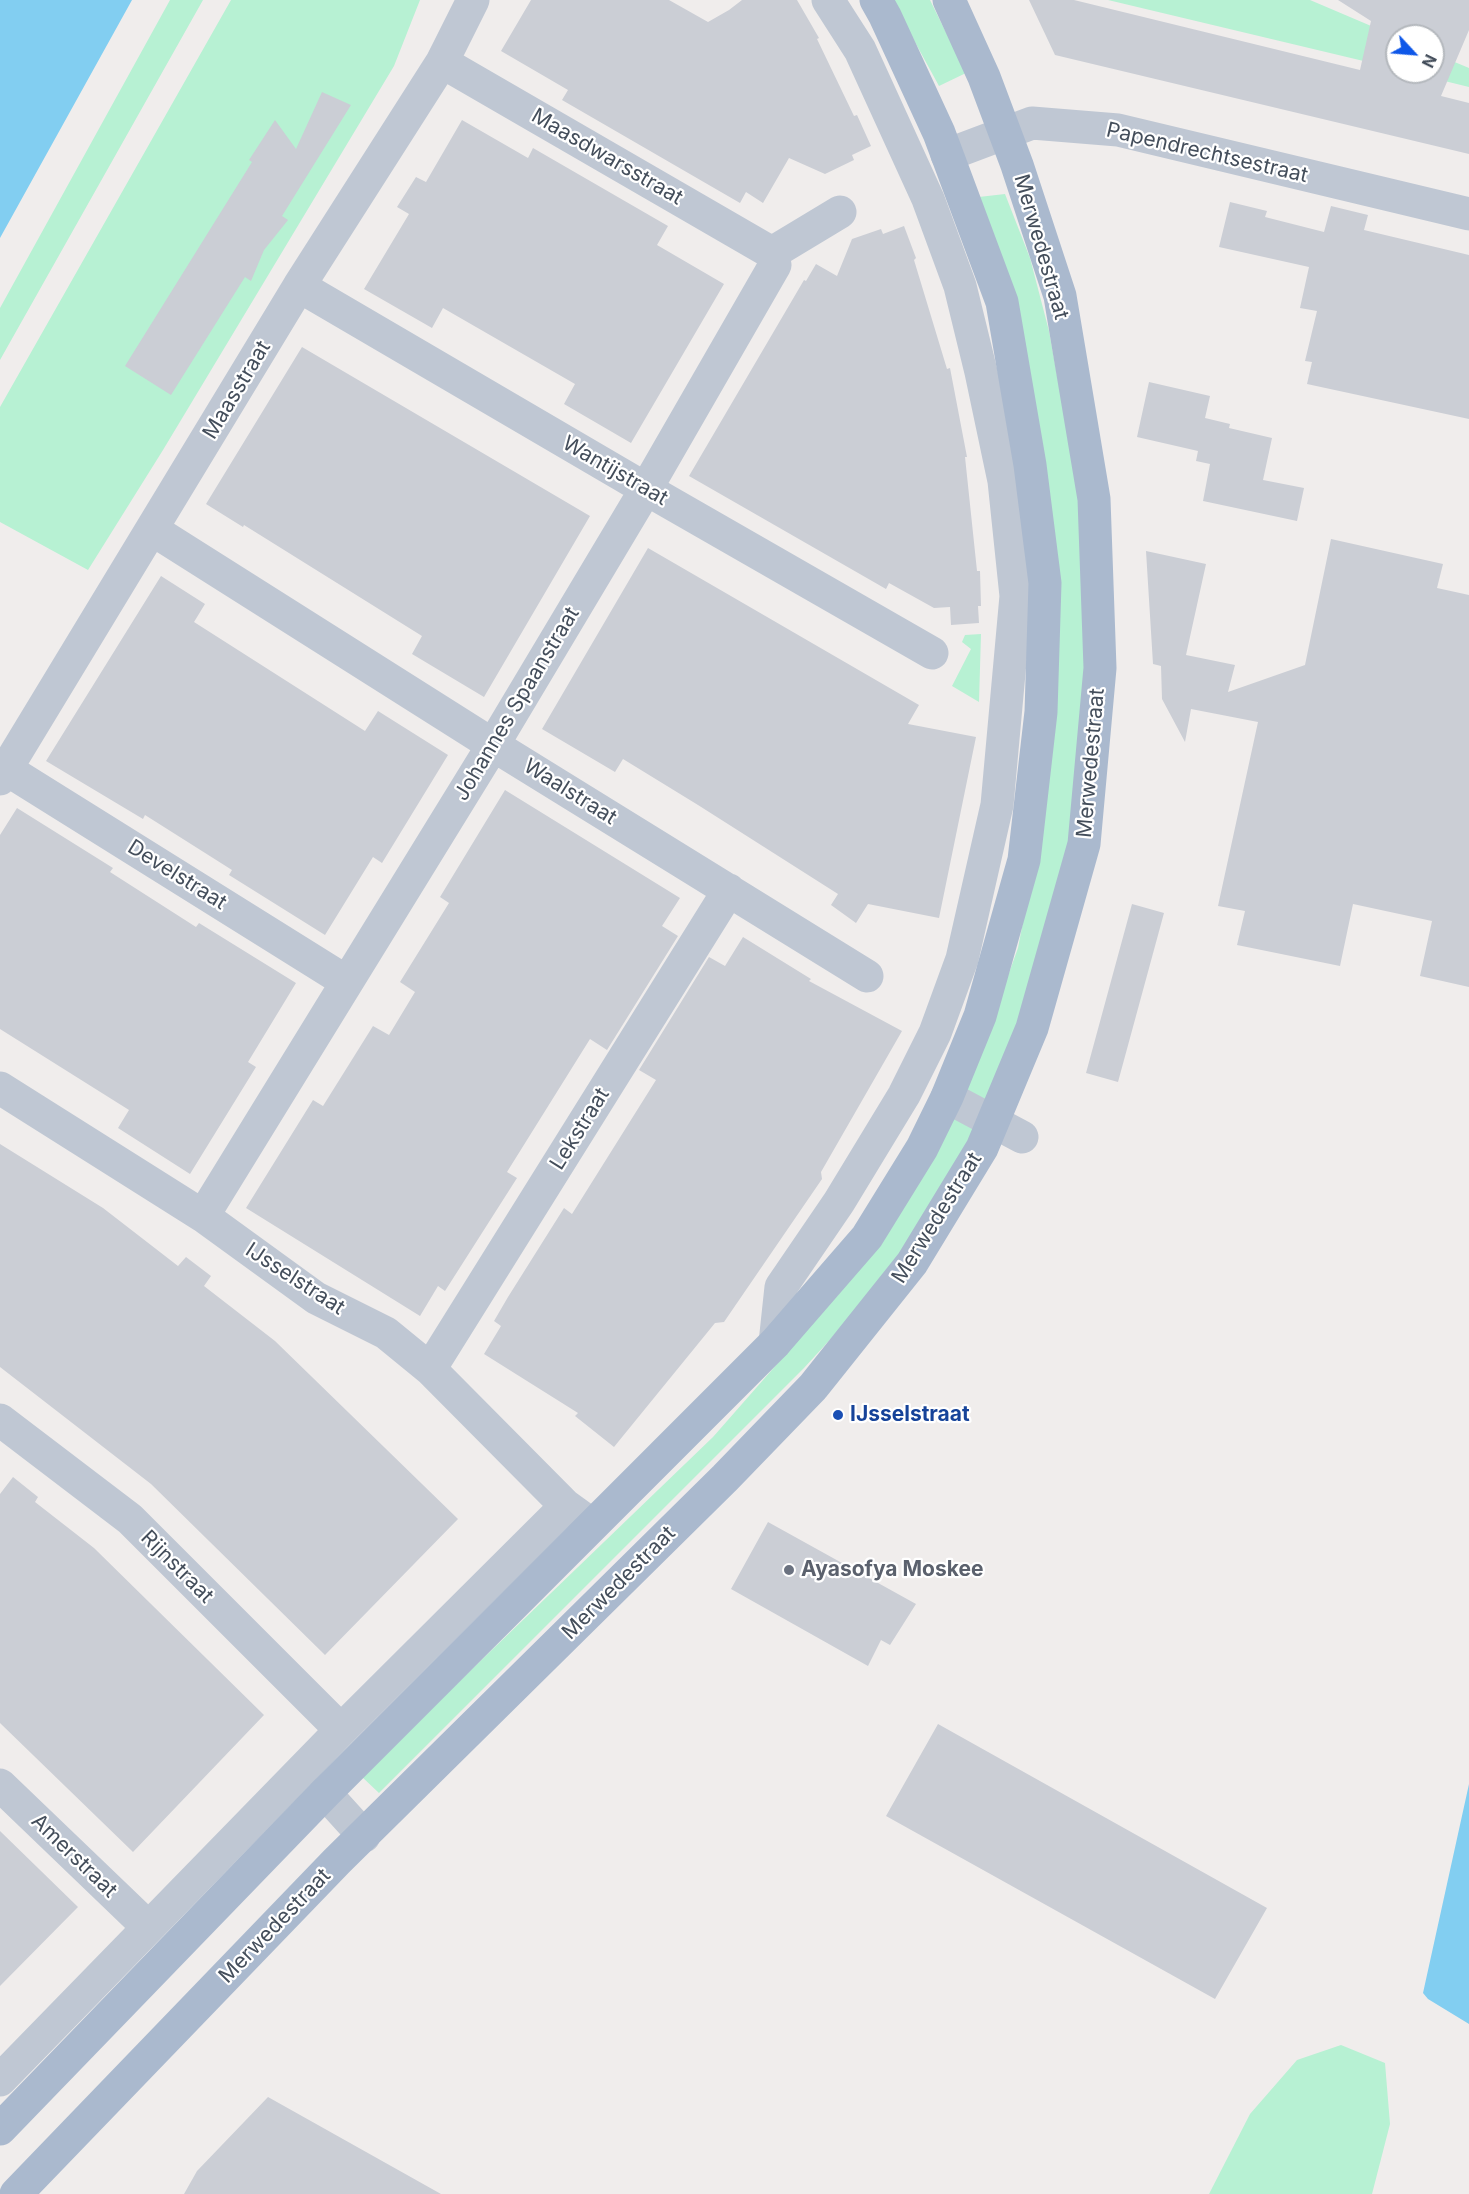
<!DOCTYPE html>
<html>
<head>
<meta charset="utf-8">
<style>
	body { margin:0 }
	#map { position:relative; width:1469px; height:2194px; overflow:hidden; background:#f0edec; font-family:Inter,sans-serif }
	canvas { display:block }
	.north { position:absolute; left:1385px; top:24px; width:60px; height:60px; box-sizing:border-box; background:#fff; border:2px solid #b4b8bd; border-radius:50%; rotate:116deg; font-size:16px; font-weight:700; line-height:24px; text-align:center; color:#444e5b }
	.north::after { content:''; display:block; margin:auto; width:21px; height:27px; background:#0e57e8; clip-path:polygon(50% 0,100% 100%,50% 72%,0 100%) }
</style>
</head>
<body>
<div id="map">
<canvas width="1469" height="2194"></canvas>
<div class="north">N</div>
</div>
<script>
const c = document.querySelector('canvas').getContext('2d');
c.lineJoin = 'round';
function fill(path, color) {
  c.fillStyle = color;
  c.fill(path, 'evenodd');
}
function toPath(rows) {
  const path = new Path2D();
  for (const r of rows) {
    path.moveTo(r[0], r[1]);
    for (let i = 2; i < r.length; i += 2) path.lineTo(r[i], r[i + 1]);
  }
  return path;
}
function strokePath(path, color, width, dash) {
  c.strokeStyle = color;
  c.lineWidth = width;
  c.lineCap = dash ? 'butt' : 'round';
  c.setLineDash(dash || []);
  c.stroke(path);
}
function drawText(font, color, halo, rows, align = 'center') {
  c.font = font + ' Inter,sans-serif';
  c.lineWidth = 4.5;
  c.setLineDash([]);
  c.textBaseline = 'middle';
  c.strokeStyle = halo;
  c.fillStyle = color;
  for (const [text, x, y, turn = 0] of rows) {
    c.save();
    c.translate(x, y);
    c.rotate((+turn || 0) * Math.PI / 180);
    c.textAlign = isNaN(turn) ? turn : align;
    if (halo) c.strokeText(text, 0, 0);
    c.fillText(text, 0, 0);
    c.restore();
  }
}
const green = toPath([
	[170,0,203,0,0,360,0,308],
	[231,0,420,0,394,66,163,450,88,570,0,522,0,407],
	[892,0,930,0,966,73,939,86],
	[1108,0,1310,0,1397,37,1397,69],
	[1433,53,1469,68,1469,87,1408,72,1433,72],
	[1005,194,1030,258,1049,331,1086,535,1089,642,1069,861,1044,970,952,1182,881,1284,804,1368,379,1793,361,1776,713,1437,843,1289,974,1070,1018,948,1042,822,1057,691,970,198],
	[981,634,979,702,952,686,971,649,962,642,965,635],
	[1341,2045,1385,2063,1390,2124,1372,2194,1209,2194,1250,2114,1297,2060]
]);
const water = toPath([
	[0,0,132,0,0,238],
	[1469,1784,1469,2024,1428,1999,1423,1993]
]);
const building = toPath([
	[531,0,669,0,708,22,729,10,742,0,797,0,819,38,817,39,854,116,857,115,871,146,852,155,854,160,825,174,789,158,763,203,746,192,740,203,562,100,568,90,501,51],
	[1029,0,1074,0,1360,70,1371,21,1338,0,1469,0,1469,30,1441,96,1469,103,1469,154,1055,55],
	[1397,36,1433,36,1433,72,1397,72],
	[322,92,351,105,282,216,288,220,264,250,251,281,245,277,171,395,125,366,252,162,249,160,275,120,296,149],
	[462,120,528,158,533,148,668,226,657,245,724,284,631,443,564,404,575,384,443,308,432,328,364,289,409,214,397,207,416,177,426,182],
	[1230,202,1267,211,1265,217,1324,232,1331,206,1368,215,1364,230,1469,255,1469,419,1307,384,1312,362,1305,361,1317,311,1300,308,1309,267,1219,247],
	[904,226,916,258,914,260,947,369,950,368,967,457,965,457,977,571,980,571,981,606,978,606,979,623,951,625,950,607,934,608,889,583,886,589,689,476,804,280,806,281,816,264,837,276,852,239,881,229,883,234],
	[302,347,590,516,484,697,412,654,422,636,244,525,243,527,206,504],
	[1149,382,1210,396,1205,418,1230,424,1229,428,1272,438,1263,480,1304,488,1297,521,1203,501,1210,464,1196,461,1198,451,1137,437],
	[1331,539,1443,564,1437,588,1469,595,1469,987,1420,976,1432,921,1353,904,1340,966,1237,945,1245,911,1218,906,1258,722,1191,709,1185,742,1162,699,1161,666,1153,664,1146,551,1206,564,1186,655,1235,665,1228,692,1305,665],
	[648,548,919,705,908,724,976,737,939,918,868,904,856,923,831,905,838,894,698,805,623,759,615,772,542,729],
	[161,576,205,604,194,622,365,731,378,711,448,755,382,863,373,857,325,935,229,875,232,870,145,815,143,819,46,761],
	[505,790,680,898,662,926,678,936,607,1050,590,1039,507,1172,517,1178,445,1291,438,1286,420,1316,246,1208,313,1100,323,1106,373,1026,389,1035,415,992,400,982,449,903,440,897],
	[17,808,113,868,110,872,196,927,199,923,296,983,248,1062,256,1067,190,1174,118,1128,129,1110,0,1029,0,835],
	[1132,904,1164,913,1118,1082,1086,1073],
	[743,937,811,979,809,981,902,1031,821,1172,822,1179,724,1322,715,1323,614,1447,575,1416,578,1413,484,1354,501,1326,494,1321,508,1297,564,1208,572,1214,656,1080,639,1070,709,957,725,966],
	[0,1144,103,1208,178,1266,186,1257,211,1276,204,1286,275,1341,458,1519,325,1655,151,1484,0,1367],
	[13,1477,38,1497,35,1502,94,1548,264,1715,133,1852,0,1723,0,1494],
	[768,1522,916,1604,890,1645,881,1640,868,1666,731,1589],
	[938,1724,1267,1908,1215,1999,886,1816],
	[0,1831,78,1907,0,1986],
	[268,2097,441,2194,184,2194,197,2171]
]);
const minor = toPath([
	[442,62,772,253],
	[947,155,1032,123,1118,130,1469,214],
	[772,253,840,212],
	[299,286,646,489,932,653],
	[153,530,493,745,867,976],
	[6,769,347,982],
	[0,779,299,286,442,62,473,0],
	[0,1088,203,1216,316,1298,386,1333,430,1369,566,1506,584,1519],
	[947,1097,1022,1137],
	[203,1216,493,745,646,489,775,265,772,253],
	[775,1343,781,1287,839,1202,904,1095,935,1033,962,959,997,805,1016,596,1004,481,981,372,960,286,928,199,860,50,828,0],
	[430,1369,729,890],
	[0,1420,130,1519,341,1730],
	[0,1785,148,1927],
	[325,1793,364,1836],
	[0,2080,341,1730,566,1506]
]);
const major = toPath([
	[0,2129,325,1793,775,1343,867,1237,922,1148,947,1097,980,1016,1024,860,1041,712,1045,583,1030,465,1002,302,939,133,885,16,876,0],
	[16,2194,337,1861,725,1478,813,1387,912,1263,982,1148,1032,1028,1084,844,1100,668,1094,499,1060,296,1017,165,984,77,949,0]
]);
const markers = [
	[838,1415,6,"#1a4fb4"],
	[789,1570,6,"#6b7280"]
];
const streetNames = [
	["Papendrechtsestraat",1207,153,13],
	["Maasdwarsstraat",607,157,30],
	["Merwedestraat",1041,247,74],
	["Maasstraat",237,390,-59],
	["Wantijstraat",615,471,30],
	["Johannes Spaanstraat",517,704,-59],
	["Merwedestraat",1091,763,-85],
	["Waalstraat",570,792,32],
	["Develstraat",177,875,32],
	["Lekstraat",580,1129,-58],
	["Merwedestraat",937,1218,-58],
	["IJsselstraat",295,1279,33],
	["Rijnstraat",177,1567,45],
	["Merwedestraat",619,1583,-45],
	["Amerstraat",74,1856,44],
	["Merwedestraat",275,1926,-46]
];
const transitNames = [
	["IJsselstraat",850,1415]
];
const worshipNames = [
	["Ayasofya Moskee",801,1570]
];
fill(green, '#b7f1d3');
fill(water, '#82cef1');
fill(building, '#cbced5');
strokePath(minor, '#bfc7d3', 33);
strokePath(major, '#aab9ce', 33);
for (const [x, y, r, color] of markers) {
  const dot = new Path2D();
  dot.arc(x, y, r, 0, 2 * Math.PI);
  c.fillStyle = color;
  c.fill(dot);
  strokePath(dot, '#fff', 2);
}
drawText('21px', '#444e5b', '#fff', streetNames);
drawText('bold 21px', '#164399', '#fff', transitNames, 'left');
drawText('bold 21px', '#5b616d', '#fff', worshipNames, 'left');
</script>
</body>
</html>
